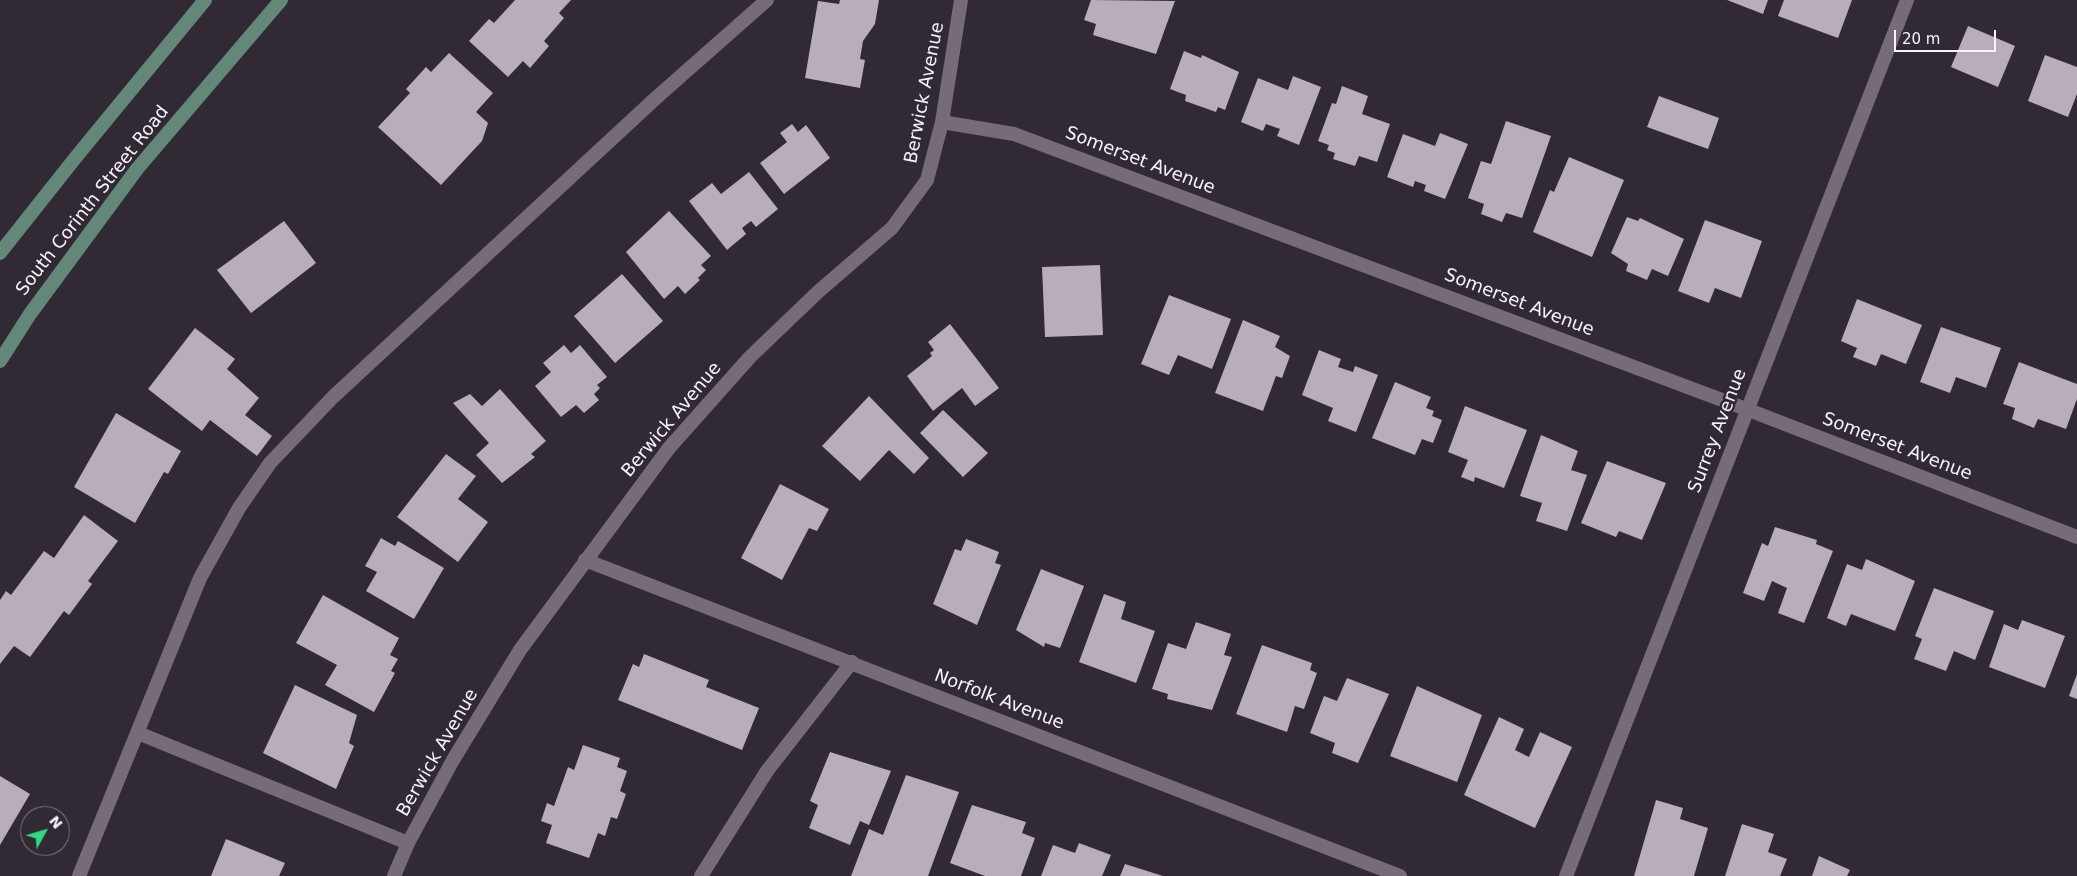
<!DOCTYPE html>
<html>
<head>
<meta charset="utf-8">
<style>
	body { margin:0 }
	#map { position:relative; width:2077px; height:876px; overflow:hidden; background:#312933; font-family:"DejaVu Sans",sans-serif }
	canvas { display:block }
	.north { position:absolute; left:20px; top:806px; width:50px; height:50px; box-sizing:border-box; background:#312933; border:1px solid #817983; border-radius:50%; rotate:51deg; font-size:14px; font-weight:700; line-height:20px; text-align:center; color:#f8f2fa }
	.north::after { content:''; display:block; margin:auto; width:18px; height:22px; background:#2fd883; clip-path:polygon(50% 0,100% 100%,50% 72%,0 100%) }
	.scale { position:absolute; left:1894px; top:30px; width:102px; height:22px; box-sizing:border-box; border:2px solid #f8f2fa; border-top:0; padding-left:6px; font-size:15px; line-height:18px; white-space:nowrap; color:#f8f2fa; -webkit-text-stroke:4px #312933; paint-order:stroke }
</style>
</head>
<body>
<div id="map">
<canvas width="2077" height="876"></canvas>
<div class="north">N</div>
<div class="scale">20 m</div>
</div>
<script>
const c = document.querySelector('canvas').getContext('2d');
c.lineJoin = 'round';
function fill(path, color) {
  c.fillStyle = color;
  c.fill(path, 'evenodd');
}
function toPath(rows) {
  const path = new Path2D();
  for (const r of rows) {
    path.moveTo(r[0], r[1]);
    for (let i = 2; i < r.length; i += 2) path.lineTo(r[i], r[i + 1]);
  }
  return path;
}
function strokePath(path, color, width, dash) {
  c.strokeStyle = color;
  c.lineWidth = width;
  c.lineCap = dash ? 'butt' : 'round';
  c.setLineDash(dash || []);
  c.stroke(path);
}
function drawText(font, color, halo, rows, align = 'center') {
  c.font = font + ' "DejaVu Sans",sans-serif';
  c.lineWidth = 5;
  c.setLineDash([]);
  c.textBaseline = 'middle';
  c.strokeStyle = halo;
  c.fillStyle = color;
  for (const [text, x, y, turn = 0] of rows) {
    c.save();
    c.translate(x, y);
    c.rotate((+turn || 0) * Math.PI / 180);
    c.textAlign = isNaN(turn) ? turn : align;
    if (halo) c.strokeText(text, 0, 0);
    c.fillText(text, 0, 0);
    c.restore();
  }
}
const building = toPath([
	[515,0,571,0,559,13,564,18,544,41,549,46,530,68,523,61,508,77,469,41,489,19,494,23],
	[840,0,879,0,875,24,863,41,860,59,865,60,860,88,805,78,818,1,839,4],
	[1091,0,1175,1,1156,54,1093,35,1096,24,1084,20],
	[1727,0,1768,0,1763,14],
	[1784,0,1852,0,1838,38,1778,16],
	[1968,26,2015,46,1998,87,1951,67],
	[1184,51,1201,58,1202,55,1239,72,1225,110,1218,107,1216,112,1185,101,1186,95,1170,89],
	[449,53,493,93,476,112,488,123,482,141,441,185,378,127,410,93,406,89,426,67,431,72],
	[2045,55,2077,67,2077,94,2068,117,2028,101],
	[1293,76,1321,87,1299,145,1277,136,1280,129,1266,124,1263,131,1241,122,1258,78,1288,90],
	[1342,86,1368,96,1362,114,1390,124,1377,162,1359,156,1355,166,1333,159,1335,153,1327,150,1329,145,1318,141,1332,103,1336,104],
	[1659,96,1719,118,1708,149,1647,127],
	[1506,121,1551,136,1522,218,1506,213,1502,222,1481,214,1484,204,1468,198,1481,161,1491,164],
	[792,124,798,132,806,125,830,158,784,194,760,163,787,142,780,133],
	[1440,133,1468,144,1445,199,1424,191,1426,185,1415,181,1413,187,1387,177,1403,134,1435,146],
	[1569,157,1624,180,1592,257,1533,232,1550,190,1554,192],
	[749,172,778,209,756,227,751,221,742,228,746,234,727,250,689,201,712,183,721,194],
	[669,211,711,256,701,265,706,270,698,278,700,280,685,294,678,286,664,299,626,252],
	[1627,217,1638,221,1640,218,1684,239,1668,276,1652,269,1647,280,1626,271,1628,264,1611,253],
	[1705,220,1762,241,1741,298,1715,288,1709,303,1678,291],
	[284,221,316,263,251,313,217,270],
	[1100,265,1103,335,1045,337,1042,267],
	[622,274,663,321,615,363,574,316],
	[1169,295,1231,319,1212,369,1178,355,1169,375,1141,364],
	[1857,299,1922,325,1906,364,1881,354,1876,366,1871,364,1853,357,1857,348,1841,341],
	[1243,320,1280,336,1275,347,1290,356,1282,378,1276,376,1263,411,1215,393],
	[950,324,999,388,975,406,962,388,933,411,907,376,932,356,930,353,934,350,928,342],
	[1941,327,2001,348,1986,388,1956,377,1950,393,1920,382],
	[195,328,235,359,227,369,259,398,245,415,272,436,257,456,210,420,202,431,148,389],
	[564,345,571,353,580,345,607,377,597,385,600,388,594,394,599,400,584,413,576,405,561,417,535,386,551,372,543,363],
	[1319,350,1341,359,1338,367,1353,372,1355,366,1378,375,1356,432,1328,421,1333,408,1302,395],
	[2019,362,2077,384,2077,399,2066,429,2038,419,2034,428,2012,419,2015,408,2003,404],
	[1395,382,1431,397,1426,408,1434,411,1432,416,1442,420,1433,443,1422,439,1415,455,1372,438],
	[500,389,546,441,531,454,535,457,502,483,476,455,489,443,453,403,470,394,482,406],
	[869,396,929,458,914,474,889,450,860,481,822,446],
	[1465,406,1527,430,1504,488,1475,477,1474,482,1461,477,1468,460,1448,452],
	[943,410,988,453,963,477,920,433],
	[116,413,181,451,168,474,164,472,135,523,74,487],
	[1541,435,1578,451,1571,470,1587,475,1567,531,1536,521,1542,503,1520,496],
	[446,454,476,476,458,499,488,522,458,562,397,517],
	[1607,461,1666,483,1642,540,1619,531,1616,537,1581,523],
	[780,484,829,509,817,531,809,528,782,580,741,558],
	[84,515,118,541,88,581,92,584,69,615,64,611,30,657,14,646,0,664,0,600,6,591,11,595,44,551,54,558],
	[1775,527,1817,540,1816,544,1833,551,1804,623,1778,613,1787,588,1772,581,1764,601,1743,593,1762,543,1768,546],
	[381,538,395,546,398,541,444,568,414,619,366,591,377,572,365,566],
	[966,539,999,552,995,563,1001,565,977,625,933,604,955,549,961,551],
	[1866,559,1915,581,1895,631,1851,614,1846,626,1827,618,1847,564,1862,570],
	[1041,569,1084,586,1060,648,1045,643,1044,647,1016,630],
	[1934,588,1994,611,1975,660,1954,651,1946,671,1914,659,1922,639,1915,636],
	[1104,594,1126,602,1121,619,1155,631,1136,683,1079,662],
	[323,595,399,638,390,655,398,659,391,671,395,673,374,712,325,685,337,665,296,643],
	[2022,620,2065,636,2045,688,1989,667,2004,624,2018,630],
	[1196,622,1231,634,1224,655,1232,657,1212,710,1167,699,1168,694,1152,689,1168,643,1186,649],
	[1262,645,1312,663,1310,670,1317,673,1304,709,1295,706,1287,732,1236,714],
	[644,654,709,680,706,687,759,708,742,750,618,700,633,664,639,667],
	[2077,674,2077,699,2069,696],
	[1347,678,1389,694,1358,763,1332,753,1335,743,1310,733,1324,696,1337,701],
	[295,685,357,715,349,743,354,746,336,789,263,753],
	[1417,686,1482,715,1457,782,1390,756],
	[1499,717,1524,729,1515,750,1529,757,1540,732,1572,747,1535,828,1464,795],
	[583,745,620,758,617,767,627,771,620,791,626,794,617,819,611,817,605,836,598,833,589,858,546,843,552,825,541,821,547,803,554,806,568,767,574,770],
	[830,752,891,771,869,825,860,821,850,845,809,828,818,805,810,801],
	[906,775,959,792,928,876,851,876,869,829,883,835],
	[0,776,30,794,0,845],
	[1656,800,1683,808,1680,819,1708,828,1694,876,1634,876],
	[972,805,1026,822,1022,833,1035,838,1021,876,985,876,950,863],
	[1742,824,1774,834,1768,852,1787,859,1780,876,1725,876],
	[226,839,285,863,279,876,211,876],
	[1079,843,1111,855,1102,876,1041,876,1053,845,1075,853],
	[1819,856,1850,870,1847,876,1812,876],
	[1125,864,1163,876,1120,876]
]);
const service = toPath([
	[138,733,408,843],
	[79,876,200,578,239,508,270,463,333,397,657,97,767,0],
	[701,876,767,771,852,662]
]);
const minor = toPath([
	[942,122,1014,134,1746,409,2077,537],
	[585,560,1400,876],
	[394,876,408,843,453,760,520,650,669,448,750,357,819,291,892,228,927,180,942,122,961,0],
	[1566,876,1907,0]
]);
const secondary = toPath([
	[0,253,76,157,205,0],
	[0,361,30,314,137,169,281,0]
]);
const streetNames = [
	["Berwick Avenue",925,93,-79],
	["Somerset Avenue",1140,161,21],
	["South Corinth Street Road",93,201,-52],
	["Somerset Avenue",1519,303,21],
	["Berwick Avenue",672,420,-50],
	["Surrey Avenue",1718,431,-69],
	["Somerset Avenue",1897,447,21],
	["Norfolk Avenue",999,700,21],
	["Berwick Avenue",438,753,-60]
];
fill(building, '#b8adba');
strokePath(service, '#766c78', 14);
strokePath(minor, '#766c78', 14);
strokePath(secondary, '#63887a', 14);
drawText('18px', '#f8f2fa', '#312933', streetNames);
</script>
</body>
</html>
